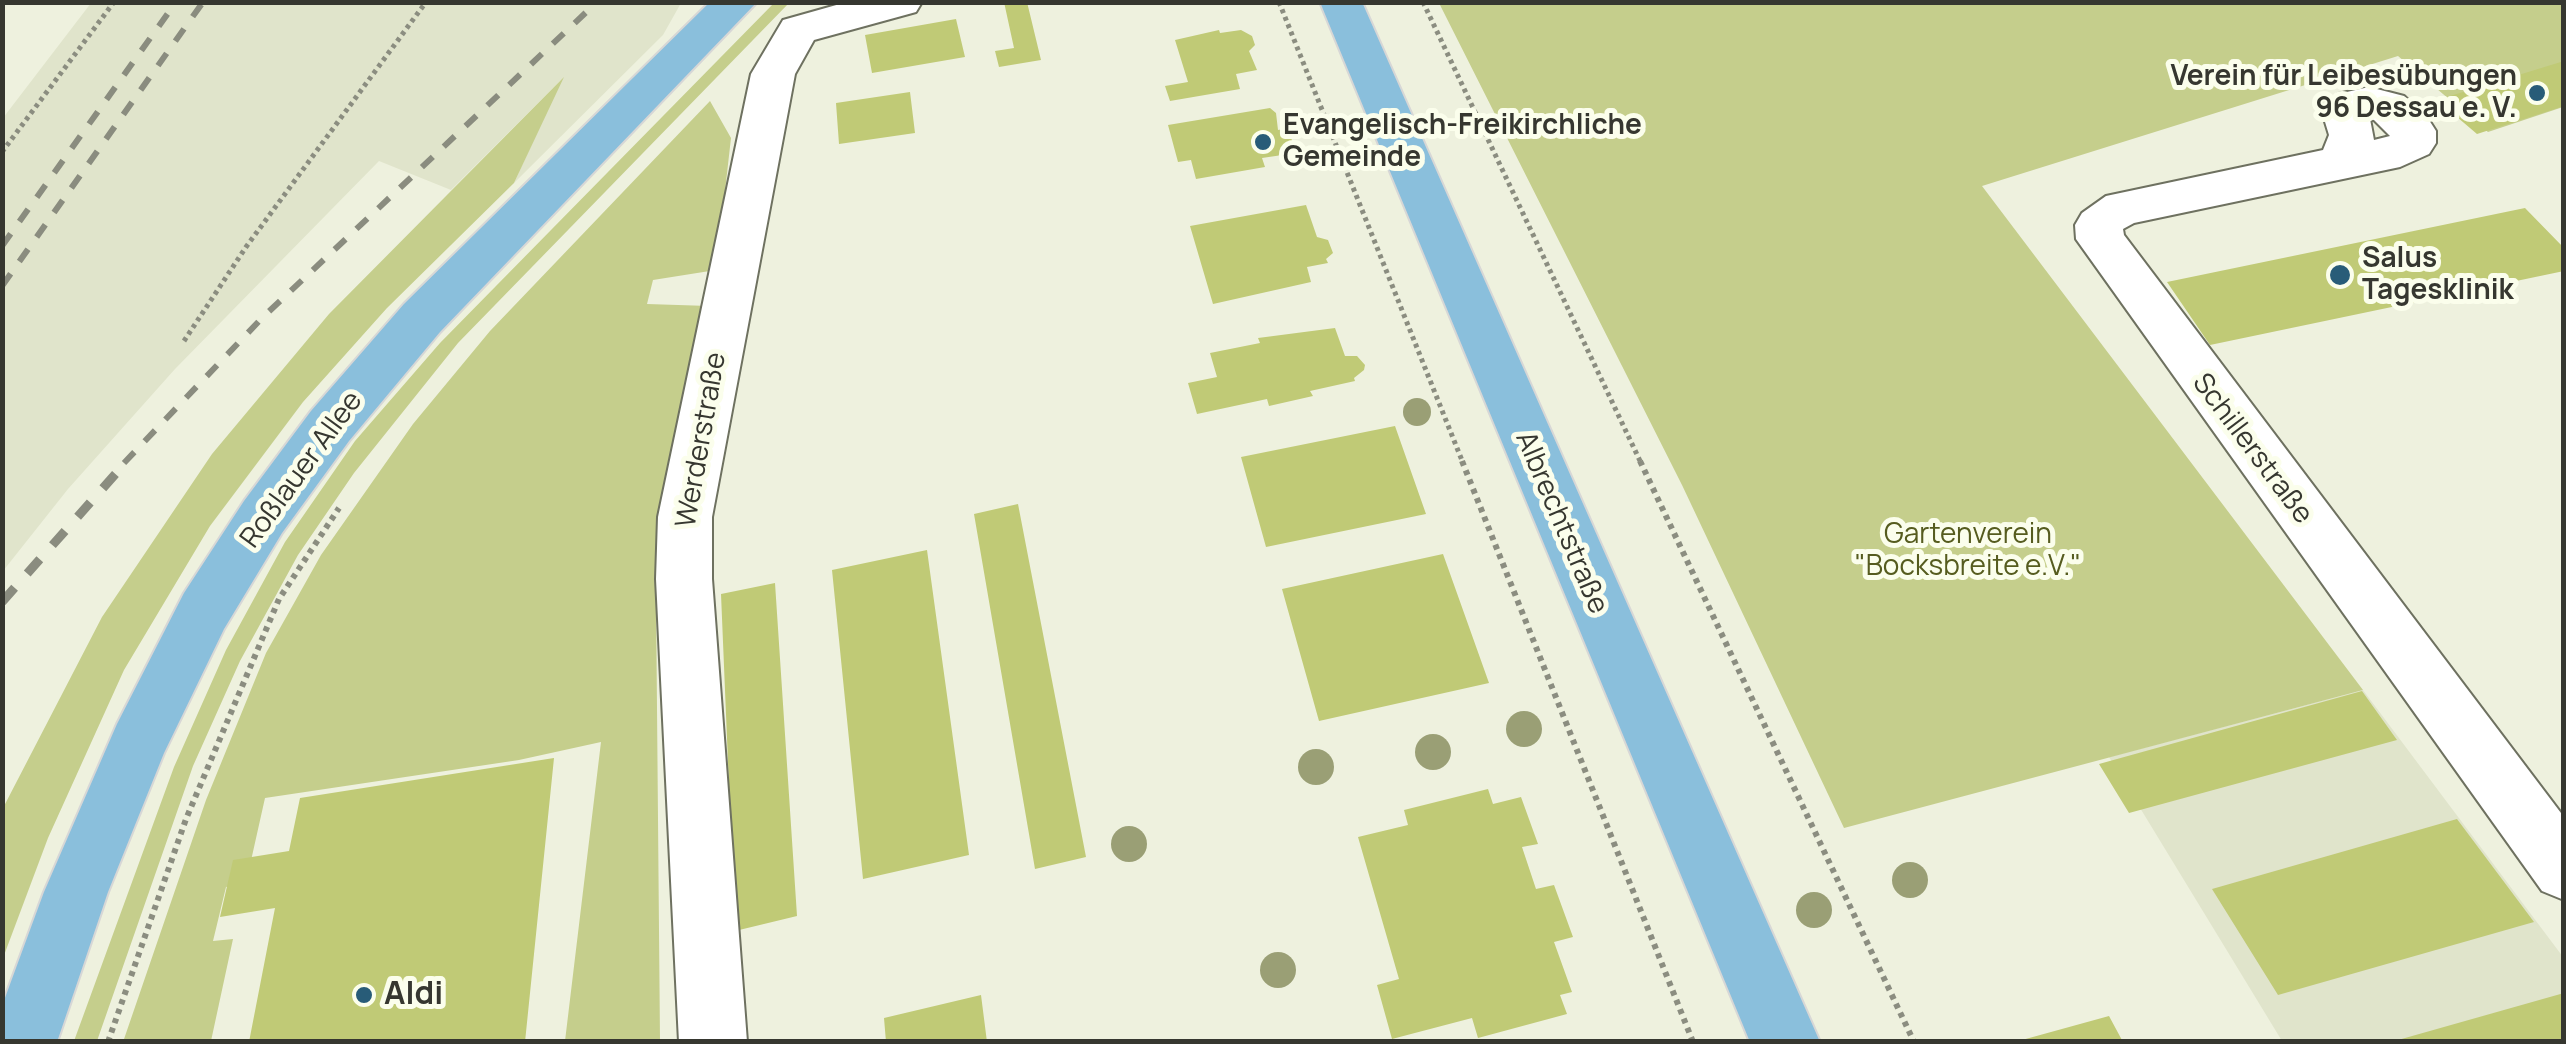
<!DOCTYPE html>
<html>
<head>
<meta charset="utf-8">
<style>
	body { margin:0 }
	#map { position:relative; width:2566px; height:1044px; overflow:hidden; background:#eef1de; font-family:Manrope,sans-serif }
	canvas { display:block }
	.frame { position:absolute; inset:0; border:5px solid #363730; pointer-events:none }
</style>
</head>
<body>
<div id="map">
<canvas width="2566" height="1044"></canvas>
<div class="frame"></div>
</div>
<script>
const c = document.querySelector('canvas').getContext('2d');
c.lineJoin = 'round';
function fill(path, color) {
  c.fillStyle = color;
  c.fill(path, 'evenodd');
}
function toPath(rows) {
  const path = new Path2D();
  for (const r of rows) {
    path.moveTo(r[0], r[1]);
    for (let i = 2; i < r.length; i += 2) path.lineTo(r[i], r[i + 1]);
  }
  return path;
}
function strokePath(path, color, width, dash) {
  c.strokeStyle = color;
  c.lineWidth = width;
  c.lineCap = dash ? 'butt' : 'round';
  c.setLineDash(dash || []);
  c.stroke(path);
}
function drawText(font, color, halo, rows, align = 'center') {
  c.font = font + ' Manrope,sans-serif';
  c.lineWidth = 10;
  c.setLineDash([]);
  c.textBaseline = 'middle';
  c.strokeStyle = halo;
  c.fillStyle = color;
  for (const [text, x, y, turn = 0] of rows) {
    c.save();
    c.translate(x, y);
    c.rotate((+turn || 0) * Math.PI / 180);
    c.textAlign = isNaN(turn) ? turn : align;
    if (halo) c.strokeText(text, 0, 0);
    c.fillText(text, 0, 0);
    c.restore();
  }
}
const built = toPath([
	[91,3,681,3,663,35,514,183,561,80,451,190,379,161,175,369,68,489,3,571,3,118],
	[2363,690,2563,957,2563,1041,2282,1041,2109,757]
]);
const green = toPath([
	[774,3,789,3,458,343,354,473,298,555,240,661,193,766,97,1041,74,1041,174,767,226,650,285,542,355,441,440,343],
	[1439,3,2563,3,2563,107,2488,132,2398,56,1982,186,2363,690,1844,828,1682,485],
	[564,77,514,183,387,308,303,402,210,526,124,670,48,838,3,958,3,808,102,617,212,454,329,314],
	[710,101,731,138,716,270,653,280,647,304,709,306,668,464,656,597,660,1041,565,1041,601,742,519,760,265,798,246,883,226,887,213,941,233,939,211,1041,123,1042,206,800,266,653,321,555,413,424,490,331]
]);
const building = toPath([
	[1004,2,1027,2,1041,60,999,67,995,51,1014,48],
	[956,19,965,57,872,73,865,35],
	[1219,30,1220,33,1241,30,1252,36,1255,45,1249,51,1257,70,1236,74,1240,89,1170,101,1165,86,1188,82,1175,40],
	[2564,61,2564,106,2477,134,2437,100],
	[910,92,915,133,839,144,836,103],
	[1270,108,1276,113,1278,130,1288,128,1296,153,1262,158,1265,167,1196,179,1191,160,1178,162,1168,125],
	[1306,205,1317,237,1328,240,1333,253,1326,259,1328,263,1307,267,1311,282,1213,304,1190,226],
	[2525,208,2564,248,2564,271,2210,345,2167,282],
	[1335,328,1345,356,1357,356,1365,365,1364,370,1354,378,1355,381,1310,391,1313,396,1269,406,1267,399,1197,414,1188,383,1217,377,1210,353,1260,343,1258,338],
	[1395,426,1426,514,1266,547,1241,457],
	[1018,504,1086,857,1035,869,974,514],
	[927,550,969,855,863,879,832,570],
	[1443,554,1489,683,1319,721,1282,589],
	[775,583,797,916,735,931,721,594],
	[2362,691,2397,740,2129,813,2099,764],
	[554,758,525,1042,249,1042,275,908,220,917,233,860,289,851,300,798],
	[1488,789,1493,804,1521,797,1538,844,1522,847,1536,889,1554,885,1573,937,1554,942,1572,992,1560,995,1567,1014,1478,1038,1472,1018,1392,1039,1377,985,1399,979,1358,837,1408,825,1404,810],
	[2457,819,2534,922,2278,995,2212,889],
	[2564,993,2564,1042,2398,1042,2398,1040],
	[981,995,987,1042,886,1042,884,1018],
	[2109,1016,2123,1042,2022,1042,2022,1040]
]);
const pathFar1 = toPath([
	[1279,2,1463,463],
	[1423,2,1641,463],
	[2,152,114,2],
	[184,341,246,247,426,2]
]);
const path = toPath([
	[1462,461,1693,1042],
	[1640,461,1914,1042],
	[108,1042,186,819,279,599,339,508]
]);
const minor = toPath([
	[847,2,922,2,916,12,814,40,795,74,712,517,712,579,747,1042,679,1042,656,579,658,517,751,74,783,20,847,2],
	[2369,87,2404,96,2429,120,2436,131,2436,143,2429,154,2400,167,2134,223,2123,229,2124,235,2564,817,2564,900,2542,891,2076,239,2075,225,2082,213,2106,196,2323,150,2329,135,2322,112,2329,101,2338,94,2369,87],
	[2370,119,2374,120,2390,136,2374,140,2370,119]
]);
const major = toPath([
	[710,2,757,2,440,332,349,441,282,533,224,629,164,753,108,892,57,1042,2,1042,2,1006,44,892,117,724,184,593,244,501,311,411,404,304,710,2],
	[1320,2,1362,2,1820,1042,1750,1042,1320,2]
]);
const railFar1 = toPath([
	[2,246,176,2],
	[2,286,203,2],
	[124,463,262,318,597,2]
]);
const rail = toPath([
	[2,602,127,461]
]);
const trees = [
	[1417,412,14],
	[1524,729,18],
	[1433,752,18],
	[1316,767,18],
	[1129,844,18],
	[1910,880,18],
	[1814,910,18],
	[1278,970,18]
];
const markers = [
	[2537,93,10,"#285c78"],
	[1263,142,10,"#285c78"],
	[2340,275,12,"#285c78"],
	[364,995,10,"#285c78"]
];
const poiNames = [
	["Verein für Leibesübungen",2517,77,"right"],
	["96 Dessau e. V.",2517,109,"right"],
	["Evangelisch-Freikirchliche",1283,126],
	["Gemeinde",1283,158],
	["Salus",2362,259],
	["Tagesklinik",2362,291]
];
const streetNames = [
	["Werderstraße",702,440,-80],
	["Schillerstraße",2252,449,53],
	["Roßlauer Allee",302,470,-54],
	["Albrechtstraße",1561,523,67]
];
const parkNames = [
	["Gartenverein",1968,535],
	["\"Bocksbreite e.V.\"",1968,567]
];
const nearPoinames = [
	["Aldi",384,995]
];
fill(built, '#e0e4cb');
fill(green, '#c5ce8c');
fill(building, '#c0ca76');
strokePath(minor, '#6e7160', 4);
strokePath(major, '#d7d7d6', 4);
strokePath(pathFar1, '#8b8d80', 5, [4, 4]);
strokePath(path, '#8b8d80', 6, [5, 5]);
fill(minor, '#fff');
fill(major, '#8abfdc');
strokePath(railFar1, '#8a8c7f', 6, [15, 15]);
strokePath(rail, '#8a8c7f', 9, [19, 19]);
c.fillStyle = '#9a9f75';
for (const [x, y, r] of trees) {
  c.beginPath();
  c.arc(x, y, r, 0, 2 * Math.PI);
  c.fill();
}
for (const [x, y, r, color] of markers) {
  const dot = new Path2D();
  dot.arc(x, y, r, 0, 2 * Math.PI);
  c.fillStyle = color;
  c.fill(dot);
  strokePath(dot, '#fbfeec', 4);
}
drawText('bold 28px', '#363730', '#fbfeec', poiNames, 'left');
drawText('28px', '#363730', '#fbfeec', streetNames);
drawText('28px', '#565c1f', '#fbfeec', parkNames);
drawText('bold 32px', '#363730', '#fbfeec', nearPoinames, 'left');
</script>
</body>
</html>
